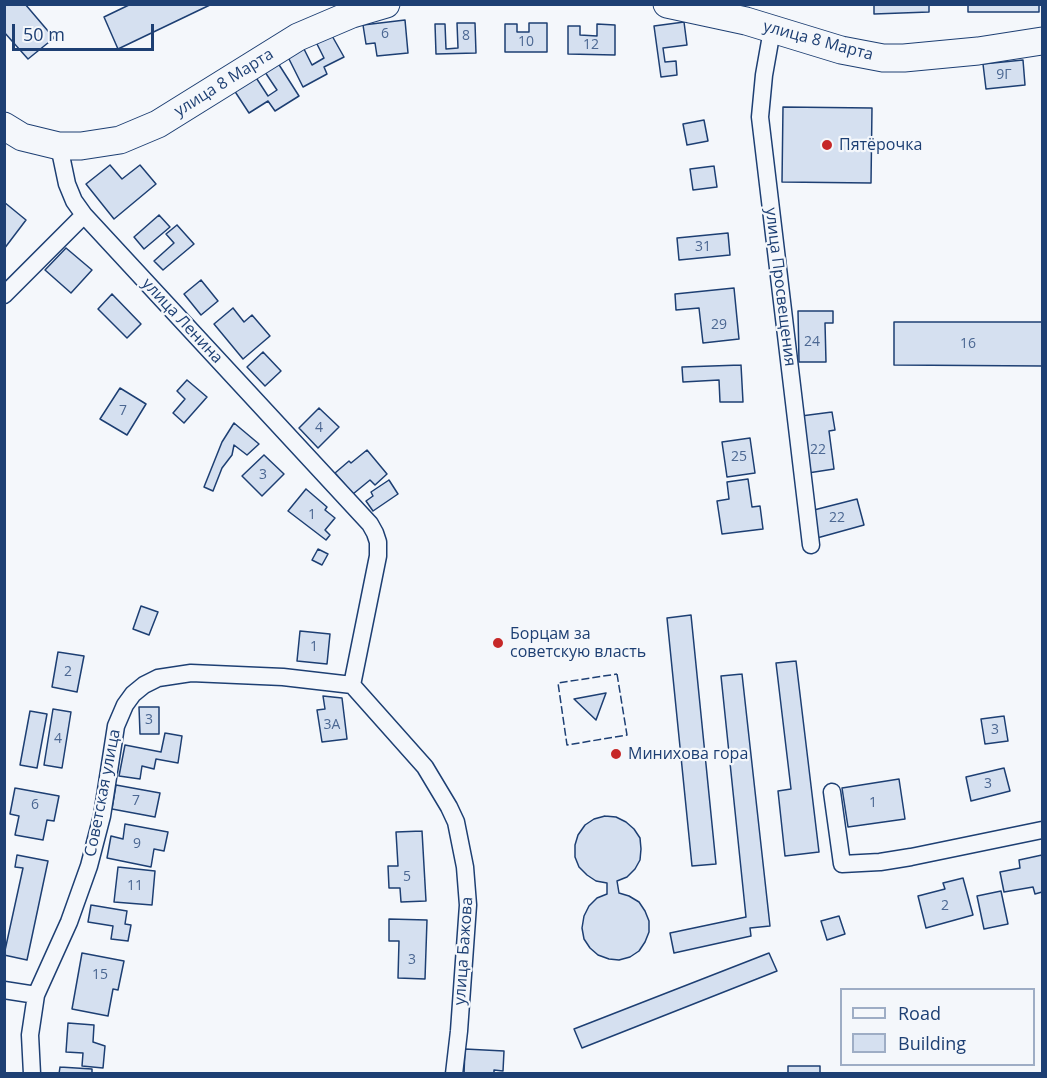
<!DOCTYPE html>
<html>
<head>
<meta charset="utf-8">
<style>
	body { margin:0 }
	#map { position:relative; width:1047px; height:1078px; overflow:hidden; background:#f4f7fb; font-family:"Open Sans",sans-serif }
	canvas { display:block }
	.frame { position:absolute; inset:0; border:6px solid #1d3f73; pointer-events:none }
	.legend { position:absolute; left:840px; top:988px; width:195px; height:78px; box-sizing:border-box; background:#f4f7fb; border:2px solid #9eadc5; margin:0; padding:8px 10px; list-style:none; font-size:18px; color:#1d3f73 }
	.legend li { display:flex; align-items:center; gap:12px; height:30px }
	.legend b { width:30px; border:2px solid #9eadc5 }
	.scale { position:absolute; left:12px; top:24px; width:142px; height:27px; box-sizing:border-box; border:3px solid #1d3f73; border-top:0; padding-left:8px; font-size:18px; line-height:21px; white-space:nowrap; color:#1d3f73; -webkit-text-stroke:4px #f4f7fb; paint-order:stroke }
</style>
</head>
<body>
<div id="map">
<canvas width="1047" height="1078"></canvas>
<div class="frame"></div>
<ul class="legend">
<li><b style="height:8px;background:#f4f7fb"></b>Road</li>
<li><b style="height:16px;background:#d5e0f0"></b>Building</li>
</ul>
<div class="scale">50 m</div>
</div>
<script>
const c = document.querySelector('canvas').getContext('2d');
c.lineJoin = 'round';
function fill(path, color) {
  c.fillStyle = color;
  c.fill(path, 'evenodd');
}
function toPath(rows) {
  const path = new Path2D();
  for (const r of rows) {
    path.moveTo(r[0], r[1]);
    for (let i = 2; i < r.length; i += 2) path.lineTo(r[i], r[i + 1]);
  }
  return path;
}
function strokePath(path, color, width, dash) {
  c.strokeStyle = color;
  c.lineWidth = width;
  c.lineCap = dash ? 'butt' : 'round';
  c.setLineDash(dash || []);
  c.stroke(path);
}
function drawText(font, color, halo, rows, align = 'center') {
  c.font = font + ' "Open Sans",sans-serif';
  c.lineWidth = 4.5;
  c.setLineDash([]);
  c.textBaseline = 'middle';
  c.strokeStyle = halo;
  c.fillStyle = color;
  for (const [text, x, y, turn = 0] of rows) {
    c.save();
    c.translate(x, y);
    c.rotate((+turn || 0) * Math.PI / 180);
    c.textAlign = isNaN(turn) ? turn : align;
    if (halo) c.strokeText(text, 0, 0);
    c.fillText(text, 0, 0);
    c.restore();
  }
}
const building = toPath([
	[4,4,25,4,54,38,28,59,4,32,4,4],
	[131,4,212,4,118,49,104,17,131,4],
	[874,4,929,4,929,12,874,14,874,4],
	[968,4,1039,4,1039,12,968,12,968,4],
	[405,20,408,53,377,56,375,43,366,44,363,25,405,20],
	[684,22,687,45,663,48,665,62,676,61,677,75,661,77,654,26,684,22],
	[457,23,475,23,476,53,436,54,435,24,445,24,446,49,458,48,457,23],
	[529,23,547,23,547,52,505,52,505,24,517,24,517,32,529,32,529,23],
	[597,24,615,25,615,55,568,54,568,26,580,26,580,35,597,36,597,24],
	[331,34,344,57,324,67,327,74,303,87,285,51,301,43,312,65,324,58,316,42,331,34],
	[276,60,299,96,275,111,268,101,249,113,234,90,255,76,268,96,277,90,263,69,276,60],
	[1023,60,1025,85,986,89,983,64,1023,60],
	[783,107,872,108,871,183,782,182,783,107],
	[704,120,708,141,687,145,683,124,704,120],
	[110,165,122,179,140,165,156,184,114,219,86,184,110,165],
	[714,166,717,187,693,190,690,169,714,166],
	[4,202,26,220,4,249,4,202],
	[159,215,170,227,144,249,134,237,159,215],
	[177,225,194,244,163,270,154,261,174,243,166,234,177,225],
	[728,233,730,255,679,260,677,238,728,233],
	[66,248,92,270,71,293,45,270,66,248],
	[201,280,218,301,201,315,184,294,201,280],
	[734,288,739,339,703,343,699,308,676,310,675,294,734,288],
	[112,294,141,324,127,338,98,309,112,294],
	[233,308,244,322,252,315,270,336,243,359,214,324,233,308],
	[798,311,833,311,833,323,825,323,826,362,799,362,798,311],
	[894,322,1042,322,1042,366,894,365,894,322],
	[263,352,281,371,265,386,247,367,263,352],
	[741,365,743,402,720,402,719,380,683,382,682,367,741,365],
	[187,380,207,397,184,423,173,413,185,399,177,391,187,380],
	[120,388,146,404,127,435,100,419,120,388],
	[319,408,339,427,318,448,299,428,319,408],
	[832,412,835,430,829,431,834,469,808,473,801,416,832,412],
	[234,423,259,444,247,455,234,445,232,455,222,468,213,491,204,487,222,442,234,423],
	[750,438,755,473,727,477,722,442,750,438],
	[367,450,387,474,375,485,370,480,353,494,335,473,349,461,351,463,367,450],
	[264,455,284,474,262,496,242,476,264,455],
	[748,479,752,507,760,506,763,529,722,534,717,501,729,499,727,482,748,479],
	[389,480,398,494,373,511,366,501,373,496,371,492,389,480],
	[306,489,327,507,325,510,335,518,325,530,330,535,326,540,288,511,306,489],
	[857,499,864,525,817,538,810,511,857,499],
	[318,549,328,554,322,565,312,560,318,549],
	[141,606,158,612,149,635,133,629,141,606],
	[691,615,716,864,692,866,667,618,691,615],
	[300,631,330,634,327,664,297,661,300,631],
	[58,652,84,656,77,692,52,687,58,652],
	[796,661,819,852,785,856,778,791,791,789,776,663,796,661],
	[742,674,770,926,750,928,751,936,674,953,670,933,746,917,721,676,742,674],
	[606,693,596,720,574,699,606,693],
	[323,696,342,698,347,739,322,742,317,710,325,709,323,696],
	[139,707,159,707,159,734,140,734,139,707],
	[53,709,71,712,62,768,44,765,53,709],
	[30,711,47,714,37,768,20,765,30,711],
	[1004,716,1008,741,985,744,981,719,1004,716],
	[165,733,182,736,178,763,156,759,154,769,142,766,140,779,119,776,125,745,161,752,165,733],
	[1004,768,1010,791,971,801,966,777,1004,768],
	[899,779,905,819,848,827,842,788,899,779],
	[116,785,160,793,155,817,112,809,116,785],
	[15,788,59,796,54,821,47,820,43,840,15,835,19,816,10,814,15,788],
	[605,816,616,817,626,822,634,829,640,838,641,849,640,860,635,869,627,877,617,881,619,893,629,896,639,902,645,911,649,921,649,932,645,942,639,951,630,957,619,960,609,959,598,955,590,948,584,939,582,928,584,916,589,906,597,898,607,894,607,883,596,881,587,875,579,867,575,857,575,845,578,835,585,825,594,819,605,816],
	[125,824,168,832,164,851,154,849,151,867,107,858,111,836,123,839,125,824],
	[422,831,426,901,401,902,400,888,389,888,388,866,398,866,396,832,422,831],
	[17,855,48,861,27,960,4,955,23,868,15,867,17,855],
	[1042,855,1042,892,1035,894,1033,887,1004,892,1000,872,1020,868,1019,860,1042,855],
	[118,867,155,871,152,905,114,902,118,867],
	[963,878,973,915,926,928,918,896,945,889,943,883,963,878],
	[1001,891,1008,924,984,929,977,896,1001,891],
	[91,905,127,911,125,924,131,925,128,941,111,939,113,926,88,922,91,905],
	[839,916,845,934,827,940,821,921,839,916],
	[389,919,427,920,425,979,398,978,399,941,389,941,389,919],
	[82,953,124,961,118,990,113,989,108,1016,72,1009,82,953],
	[769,953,777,971,582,1048,574,1029,769,953],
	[68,1023,94,1025,93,1042,105,1046,103,1068,82,1066,83,1053,66,1052,68,1023],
	[465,1049,504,1051,503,1071,494,1070,494,1074,464,1074,465,1049],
	[788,1066,820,1066,820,1074,788,1074,788,1066],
	[60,1067,92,1069,92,1074,59,1074,60,1067]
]);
const street = toPath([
	[772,30,764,75,760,117,811,545],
	[59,146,67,184,74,201,84,215,370,524,375,533,378,542,378,556,352,685],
	[4,295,84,215],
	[352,685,425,767,449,807,456,822,465,867,468,905,459,1031,454,1074],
	[832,792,842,864,880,862,911,857,1042,830],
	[4,990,36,995],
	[32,1074,30,1035,36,995,69,922,89,866,102,816,116,726,125,705,133,694,144,685,158,678,191,673,283,677,352,685]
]);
const primary = toPath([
	[667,4,746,21,841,50,883,58,904,58,978,51,1042,41],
	[4,126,22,137,59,146,81,146,120,140,158,124,298,37,352,14,386,4]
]);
const fence = toPath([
	[617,674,627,735,567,745,558,683,617,674]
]);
const markers = [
	[827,145,6,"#c62828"],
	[498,643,6,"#c62828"],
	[616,754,6,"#c62828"]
];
const numberNames = [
	["6",385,34],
	["8",466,36],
	["10",526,42],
	["12",591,45],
	["9Г",1004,75],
	["31",703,247],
	["29",719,325],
	["24",812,342],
	["16",968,344],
	["7",123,411],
	["4",319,428],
	["22",818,450],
	["25",739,457],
	["3",263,475],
	["1",312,515],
	["22",837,518],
	["1",314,647],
	["2",68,672],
	["3",149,720],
	["3А",332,725],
	["3",995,730],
	["4",58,739],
	["3",988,784],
	["7",136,801],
	["1",873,803],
	["6",35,805],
	["9",137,844],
	["5",407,877],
	["11",135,886],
	["2",945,906],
	["3",412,960],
	["15",100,975]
];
const streetNames = [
	["улица 8 Марта",818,41,15],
	["улица 8 Марта",224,83,-32],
	["улица Просвещения",780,287,83],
	["улица Ленина",182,321,47],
	["Советская улица",103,793,-79],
	["улица Бажова",464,951,-86]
];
const poiNames = [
	["Пятёрочка",839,145],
	["Борцам за",510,634],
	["советскую власть",510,652],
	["Минихова гора",628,754]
];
fill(building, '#d5e0f0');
strokePath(building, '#1d3f73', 1.5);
strokePath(street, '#1d3f73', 19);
strokePath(primary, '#1d3f73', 29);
strokePath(street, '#f4f7fb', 16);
strokePath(primary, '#f4f7fb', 27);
strokePath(fence, '#1d3f73', 1.5, [8, 3]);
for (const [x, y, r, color] of markers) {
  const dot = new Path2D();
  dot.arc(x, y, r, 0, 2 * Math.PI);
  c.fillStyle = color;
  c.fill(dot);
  strokePath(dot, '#f4f7fb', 2);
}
drawText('14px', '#4b6792', null, numberNames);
drawText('16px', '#1d3f73', '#f4f7fb', streetNames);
drawText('16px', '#1d3f73', '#f4f7fb', poiNames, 'left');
</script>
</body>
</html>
